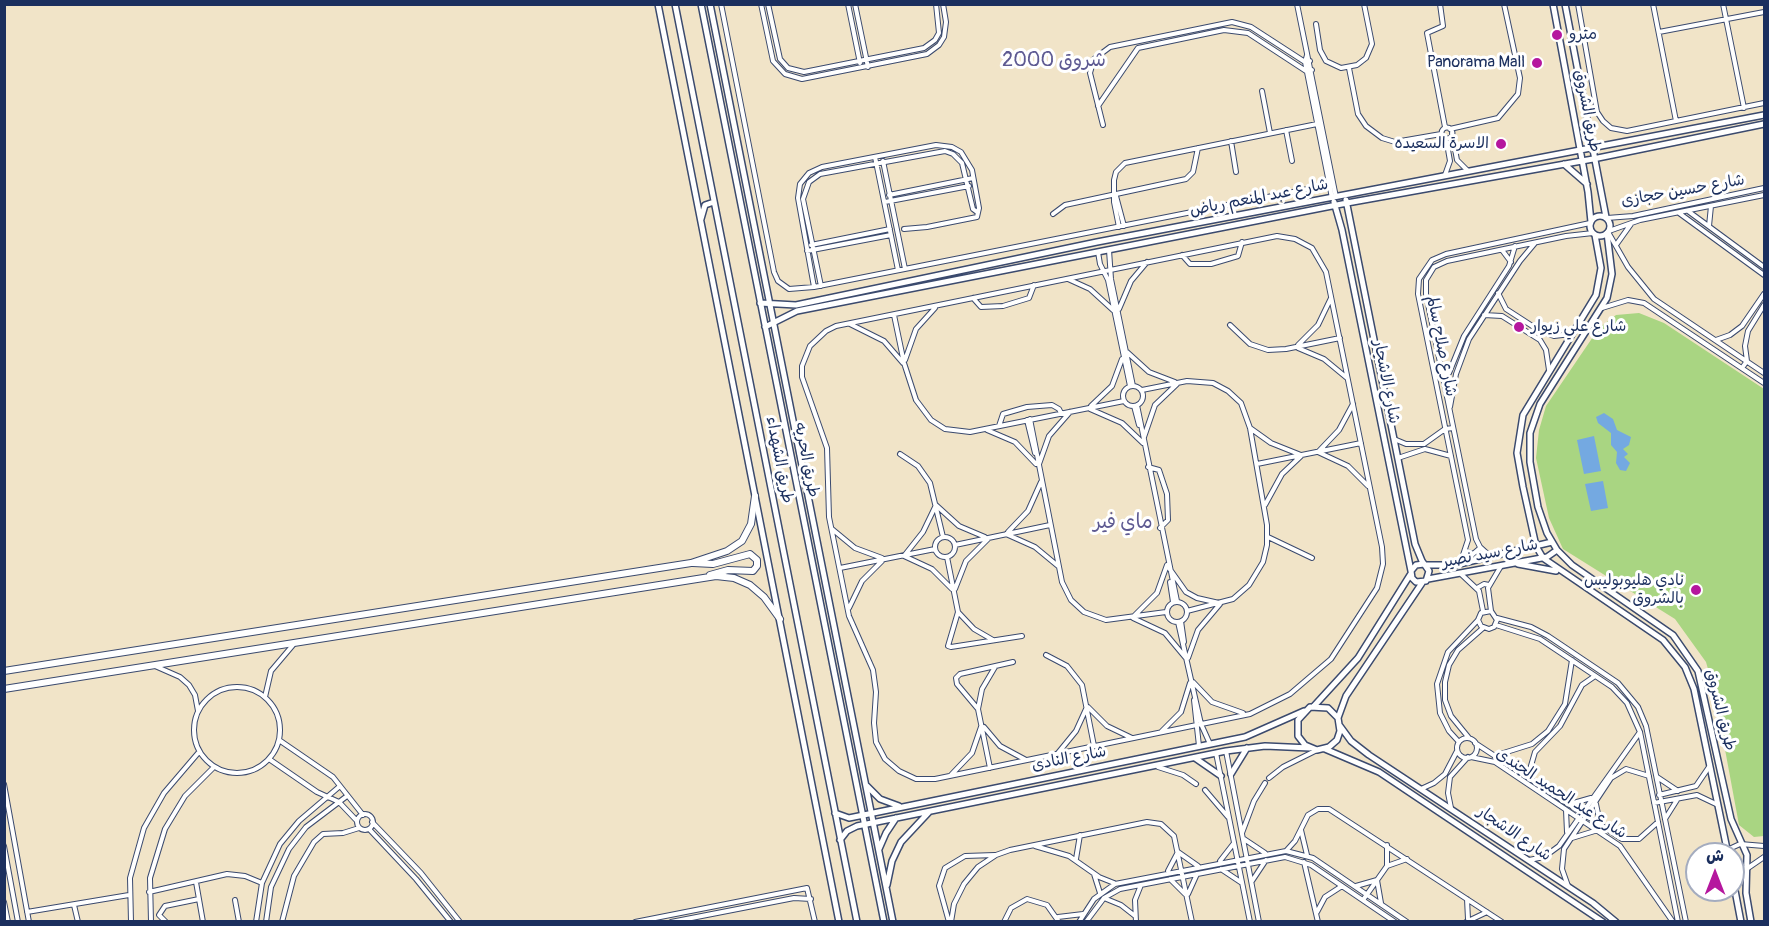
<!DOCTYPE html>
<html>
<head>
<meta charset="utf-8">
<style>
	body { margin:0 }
	#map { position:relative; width:1769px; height:926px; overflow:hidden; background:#f1e4c8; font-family:Pangolin,"Playpen Sans Arabic",sans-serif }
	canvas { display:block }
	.frame { position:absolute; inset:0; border:6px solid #1b2f5e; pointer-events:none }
	.north { position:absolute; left:1685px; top:842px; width:60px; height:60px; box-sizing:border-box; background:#fff; border:2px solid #a4acbf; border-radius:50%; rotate:0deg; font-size:16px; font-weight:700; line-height:24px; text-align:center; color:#1b2f5e }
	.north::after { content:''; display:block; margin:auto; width:21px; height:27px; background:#b5179e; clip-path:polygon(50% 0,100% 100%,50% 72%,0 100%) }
</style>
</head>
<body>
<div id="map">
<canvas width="1769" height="926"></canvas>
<div class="frame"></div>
<div class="north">ش</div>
</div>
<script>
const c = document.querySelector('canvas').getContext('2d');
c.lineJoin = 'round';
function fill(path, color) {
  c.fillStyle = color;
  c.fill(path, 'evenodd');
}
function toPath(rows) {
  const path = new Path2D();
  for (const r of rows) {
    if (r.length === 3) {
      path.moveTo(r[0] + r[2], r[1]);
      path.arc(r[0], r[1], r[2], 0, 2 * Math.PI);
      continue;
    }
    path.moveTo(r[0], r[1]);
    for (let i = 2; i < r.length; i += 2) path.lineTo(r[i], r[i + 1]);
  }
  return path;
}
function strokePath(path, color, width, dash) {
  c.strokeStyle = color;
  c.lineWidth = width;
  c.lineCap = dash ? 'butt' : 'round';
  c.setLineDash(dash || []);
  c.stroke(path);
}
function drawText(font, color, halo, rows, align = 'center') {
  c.font = font + ' Pangolin,"Playpen Sans Arabic",sans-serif';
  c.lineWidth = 6;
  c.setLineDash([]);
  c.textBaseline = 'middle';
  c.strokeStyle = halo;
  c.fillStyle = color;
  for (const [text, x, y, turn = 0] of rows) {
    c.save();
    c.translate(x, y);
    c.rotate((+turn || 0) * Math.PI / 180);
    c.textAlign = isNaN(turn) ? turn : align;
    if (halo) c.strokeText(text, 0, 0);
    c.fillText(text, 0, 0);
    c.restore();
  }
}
const green = toPath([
	[1639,313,1664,323,1764,389,1764,836,1754,837,1739,825,1714,690,1706,662,1675,619,1563,549,1549,518,1536,458,1539,430,1546,406,1599,328,1616,315]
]);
const water = toPath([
	[1604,413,1613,419,1617,430,1631,437,1629,445,1623,449,1628,454,1624,457,1630,463,1626,471,1620,470,1616,463,1617,452,1611,445,1611,433,1598,423,1596,417],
	[1594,436,1601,471,1584,474,1577,440],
	[1603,481,1608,508,1591,511,1585,484]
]);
const street = toPath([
	[721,4,774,272,778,281,789,289,814,287,1333,184],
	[761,4,773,61,785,74,802,79,927,54,939,45,944,37,946,22,943,4],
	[768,4,780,59,788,68,804,72,924,48,935,40,939,33,936,4],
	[848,4,860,63],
	[855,4,868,67],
	[1297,4,1336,197],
	[1440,4,1443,26,1427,33,1445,127],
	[1578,4,1597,112,1603,121,1611,128,1627,131,1764,103],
	[1653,4,1676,121],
	[1723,4,1744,108],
	[1316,24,1320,50,1326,61,1341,68,1357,65,1366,58,1372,44,1364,4],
	[1659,32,1764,12],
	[1307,55,1305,62,1332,198],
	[1349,68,1358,114,1366,126,1382,138,1395,142,1441,134],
	[1262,91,1270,133],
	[1098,106,1138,48,1224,30,1248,33,1306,71,1312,70],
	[1103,125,1090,73,1094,59,1110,47,1232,22,1251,27,1305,62,1310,61],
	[1447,133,5.5],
	[1450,129,1498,118,1518,94,1520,78,1504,4],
	[1286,130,1292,161],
	[1452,133,1457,160,1468,171],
	[1231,141,1236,172],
	[875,157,898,270],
	[883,161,905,269],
	[1445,175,1450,161,1446,138],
	[889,195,973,178],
	[1116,196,1124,226],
	[885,202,969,186],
	[1688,211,1764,267],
	[1679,213,1764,275],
	[1053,214,1065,205,1186,179,1193,172,1198,148],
	[1607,218,1633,216,1764,188],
	[1709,226,1711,206],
	[1119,227,1114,202,1114,180,1116,172,1125,163,1317,124],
	[1609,231,1640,220,1764,195],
	[1608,232,1628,267,1654,299,1764,373],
	[1277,236,1295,239,1312,248,1326,272,1382,547,1383,564,1377,588,1331,659,1290,694,1250,714,935,779,916,779,899,771,885,759,876,742,874,723,876,692,873,670,849,616,829,517,827,448,802,377,802,366,810,346,826,331,836,326,1277,236],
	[811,245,890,229],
	[1616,245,1631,224],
	[1109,250,1111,279,1133,386],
	[1502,250,1511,262],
	[807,251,891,235],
	[1098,252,1100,264,1108,280,1130,386],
	[1182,255,1190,264,1211,264,1238,256,1242,242],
	[1068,279,1090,289,1113,310],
	[821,286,803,199,809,182,820,174,945,151,953,154,962,163,973,209,977,212],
	[814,287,798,198,800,184,809,173,822,167,936,145,952,147,961,152,972,170,979,208,977,217,927,227,904,229],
	[1498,293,1506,309,1540,331,1554,336,1571,334],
	[973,298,981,307,1003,306,1029,298,1034,285],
	[1602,308,1628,300,1644,303,1764,383],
	[1119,309,1131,281,1147,262],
	[894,315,904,363,916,400,931,420,945,429,970,432,1124,401],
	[1484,315,1502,316,1540,340,1546,350,1549,370],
	[850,324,884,341,903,363],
	[1230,325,1250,344,1268,350,1286,349,1340,338],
	[1716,340,1730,335,1742,326,1764,294],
	[1298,345,1318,325,1331,298],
	[1298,348,1324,359,1347,378],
	[1127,352,1149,372,1175,382],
	[905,360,916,329,935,308],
	[1742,368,1747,361,1745,346,1748,331,1764,305],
	[1442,374,1449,373,1464,336,1509,266,1515,246],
	[1133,396,10],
	[1142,390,1187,381,1213,383,1228,391,1241,403,1250,428,1267,525,1267,545,1263,562,1249,585,1233,599,1187,611],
	[1137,405,1177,601],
	[1091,406,1112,386,1122,359],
	[1134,406,1139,425],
	[1450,407,1456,374,1469,339,1520,261,1535,243],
	[1090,409,1122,423,1143,443],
	[1030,419,1062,582,1071,600,1084,612,1106,620,1166,612],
	[1027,420,1035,453],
	[999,426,1003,414,1027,407,1052,405,1059,409,1061,413],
	[1250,428,1271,443,1301,455],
	[987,430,1015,442,1036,464],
	[1144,437,1155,405,1177,384],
	[1394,439,1406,444,1424,444,1445,429,1453,428],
	[1319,451,1339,430,1353,404],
	[1318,452,1348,466,1368,486],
	[900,454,918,466,930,483,943,537],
	[1398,458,1425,449,1451,456],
	[1039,464,1049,436,1070,412],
	[1257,464,1361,443],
	[1148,467,1159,470,1167,494,1168,520,1160,528],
	[936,505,923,532,904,556,932,569,952,589],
	[1265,505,1282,474,1301,456],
	[937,506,959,526,985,537],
	[832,529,855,548,882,558],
	[1008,532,1028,511,1041,482],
	[1006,534,1035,547,1058,566],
	[945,547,10],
	[1268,537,1312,558],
	[955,545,1050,525],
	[1466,551,1473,554,1480,548],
	[947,557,958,612,948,646,951,647,1022,636],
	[1491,557,1480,547,1476,539,1426,294,1426,280,1434,267,1447,261,1566,236,1593,233],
	[1460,564,1468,540,1418,294,1419,279,1432,260,1446,254,1590,223],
	[840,568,935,549],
	[1169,568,1186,592,1197,598,1219,603],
	[1461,574,1479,591,1483,611],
	[1170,582,1173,602],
	[1477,588,1484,584,1489,585],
	[955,589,966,561,988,539],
	[1177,612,10],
	[849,608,862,581,882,561],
	[1491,611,1488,588,1501,566],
	[958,612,974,629,993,640],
	[1133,617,1157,593,1167,565],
	[1133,618,1165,633,1185,657],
	[1497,618,1531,627,1548,636,1618,683,1638,707,1646,726,1686,922],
	[1181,621,1184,642],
	[1178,622,1201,724,1210,744],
	[1496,625,1540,639,1612,687,1627,703,1640,732,1678,922],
	[1046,655,1067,666,1082,685,1094,746],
	[1188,658,1198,630,1220,604],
	[155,666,180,677,189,685,195,695,198,711],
	[1193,682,1212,702,1243,713],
	[237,730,43],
	[265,697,271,671,293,645],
	[1194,700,1199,746],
	[1088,707,1107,726,1132,738],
	[978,709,982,689,995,667],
	[984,727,1000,746,1026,760],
	[1161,732,1181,712,1190,683],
	[1469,738,1451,716,1445,700,1445,682,1449,665,1458,650,1483,628],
	[1467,748,10],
	[279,740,333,777,363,815],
	[1459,742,1449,731,1440,713,1437,684,1448,652,1478,620,1481,613,1491,611,1497,620,1494,627,1489,629,1481,626,1478,620],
	[1475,743,1622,839,1639,839,1658,822],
	[1226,751,1259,922],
	[1058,753,1076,731,1086,709],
	[1216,753,1250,922],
	[1497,755,1532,744,1548,731,1565,704,1572,660],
	[1471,757,1495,762,1620,846,1673,922],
	[269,759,317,792,339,802,357,821],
	[1158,767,1183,775,1196,784],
	[990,768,978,709,957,684,956,678,960,674,1013,662],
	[951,775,972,753,981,727],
	[1528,776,1535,752,1560,726,1582,685,1595,676],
	[1657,777,1678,791],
	[1269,778,1283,767,1317,750],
	[4,784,29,922],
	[1421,789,1434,783,1445,774,1457,751],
	[1205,790,1228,817],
	[1659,795,1696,786,1709,767],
	[1654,803,1697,795,1718,805],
	[1570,804,1591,798],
	[1596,804,1600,823],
	[1451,808,1448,793,1450,777,1468,757],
	[1566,810,1567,832],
	[365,822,8],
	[1665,819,1677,800],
	[372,822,421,873,460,922],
	[369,829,416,879,451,922],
	[1301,830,1307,855],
	[1242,833,1254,801,1265,783],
	[1572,838,1598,830],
	[1244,839,1265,853],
	[4,846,18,922],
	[1035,846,1069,856,1099,877,1114,883],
	[1727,850,1740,844,1764,846],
	[1286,851,1295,841,1308,815,1318,809,1329,809,1502,922],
	[1076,859,1080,835],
	[1529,860,1544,857,1559,846,1640,732],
	[1220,861,1234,843],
	[1304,862,1318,922],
	[1387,866,1407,859],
	[1733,868,1748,868,1764,857],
	[1221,869,1242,883],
	[1168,871,1178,852,1198,866],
	[1094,874,1100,893],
	[1170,879,1185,894],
	[1252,881,1266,860],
	[196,882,203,922],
	[1356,886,1377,880,1381,903],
	[1568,886,1562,869,1564,849,1611,778,1626,769,1649,776],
	[149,892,227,874,245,876,262,883],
	[1188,894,1197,874],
	[1104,898,1121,905,1135,916],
	[1467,899,1468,919],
	[235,900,239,922],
	[1363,900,1387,866,1387,845],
	[4,902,8,922],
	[74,905,78,922],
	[27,912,129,895],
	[1317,912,1325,897,1342,886],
	[1058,917,1083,914],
	[131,922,130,878,144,828,164,793,199,752],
	[151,922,150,878,165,829,185,796,214,767],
	[166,922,159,915,165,906,199,899],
	[256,922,262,883,280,844,299,821,340,786],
	[266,922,271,887,289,849,306,827,347,796],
	[282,922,294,876,314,842,323,834,343,833,359,828],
	[635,922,807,888,815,922],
	[671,922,794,898,811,899],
	[949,922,939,886,945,868,965,856,995,855],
	[951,922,954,904,964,884,978,867,996,855,1010,850,1147,822,1161,824,1174,836,1192,922],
	[1004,922,1011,908,1027,899,1047,905,1059,922],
	[1079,922,1094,899,1115,884,1286,851,1313,858,1407,922],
	[1086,922,1104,898,1120,889,1285,857,1311,865,1395,922],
	[1136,922,1135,900,1141,885],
	[1466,922,1487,912]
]);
const secondary = toPath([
	[658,4,839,922],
	[675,4,857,922],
	[701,4,884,922],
	[710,4,893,922],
	[1553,4,1588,192,1591,222],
	[1565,4,1606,217],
	[1564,164,1587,184],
	[1346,200,1415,544,1422,561,1429,571,1426,581,1416,582,1412,578,1411,571,1416,565,1424,564],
	[1334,202,1342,230,1411,571],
	[1600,226,10],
	[701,219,705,205,714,202],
	[1607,233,1612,274,1607,298,1540,404,1530,433,1530,462,1538,507,1547,533,1557,550,1572,565,1673,635,1698,671,1731,819,1747,855,1746,893,1751,922],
	[1595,235,1601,268,1596,295,1523,415,1517,453,1523,487,1536,546,1543,558,1663,640,1685,667,1694,689,1728,854],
	[760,303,796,305,1097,242,1764,115],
	[765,327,797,311,1347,203,1593,159,1764,124],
	[1518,564,1556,571],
	[1425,565,1455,565,1552,542],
	[1428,579,1547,557,1557,550],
	[1314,706,1358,658,1410,575],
	[1338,718,1328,708,1310,707,1298,720,1298,736,1305,745,1317,750,1329,747,1337,740,1340,731,1338,718,1346,696,1422,583],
	[1340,726,1351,741,1369,755,1593,903,1616,922],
	[1325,749,1379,772,1603,922],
	[1195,758,1221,776],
	[1231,774,1247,748],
	[867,786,880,799,899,806],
	[835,813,849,818,1245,737,1304,711],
	[840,840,847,831,857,826,1226,751,1265,746,1310,748],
	[879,849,886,833,896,818],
	[1733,880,1741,922],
	[887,885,892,861,901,842,929,812]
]);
const primary = toPath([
	[693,563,713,564,750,554,757,560,757,566,753,571,728,570,710,575],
	[4,671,691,563,727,551,742,541,751,524,755,496],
	[4,689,716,576,734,578,750,585,764,597,780,619]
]);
const markers = [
	[1557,35,6,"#b5179e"],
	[1537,63,6,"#b5179e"],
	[1501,144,6,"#b5179e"],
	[1519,327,6,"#b5179e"],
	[1696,590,6,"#b5179e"]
];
const poiNames = [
	["مترو",1569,35,"left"],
	["Panorama Mall",1525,63],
	["الاسرة السعيده",1489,144],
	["شارع علي زيوار",1531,327,"left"],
	["نادي هليوبوليس",1684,581],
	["بالشروق",1684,599]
];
const streetNames = [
	["طريق الشروق",1587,111,79],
	["شارع حسين حجازى",1683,191,-10],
	["شارع عبد المنعم رياض",1259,198,-11],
	["شارع صلاح سالم",1441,346,79],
	["شارع الاشجار",1386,382,79],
	["طريق الشهداء",779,460,79],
	["طريق الحريه",806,460,79],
	["شارع سيد نصير",1490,554,-11],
	["طريق الشروق",1720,710,76],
	["شارع النادى",1069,759,-11],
	["شارع عبد الحميد الجندى",1561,794,33],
	["شارع الاشجار",1514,834,34]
];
const quarterNames = [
	["شروق 2000",1054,61],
	["ماي فير",1123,523]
];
fill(green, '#a9d582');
fill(water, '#74a9e1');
strokePath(street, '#3b4a6e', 6);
strokePath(secondary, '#3b4a6e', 8);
strokePath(primary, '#3b4a6e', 8);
strokePath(street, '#fff', 4);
strokePath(secondary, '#fff', 5);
strokePath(primary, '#fff', 6);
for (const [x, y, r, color] of markers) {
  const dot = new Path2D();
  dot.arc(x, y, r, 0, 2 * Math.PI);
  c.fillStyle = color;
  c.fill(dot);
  strokePath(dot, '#fff', 2);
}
drawText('16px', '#1b2f5e', '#fff', poiNames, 'right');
drawText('16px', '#1b2f5e', '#fff', streetNames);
drawText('20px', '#5e5a92', '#fff', quarterNames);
</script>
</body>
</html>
